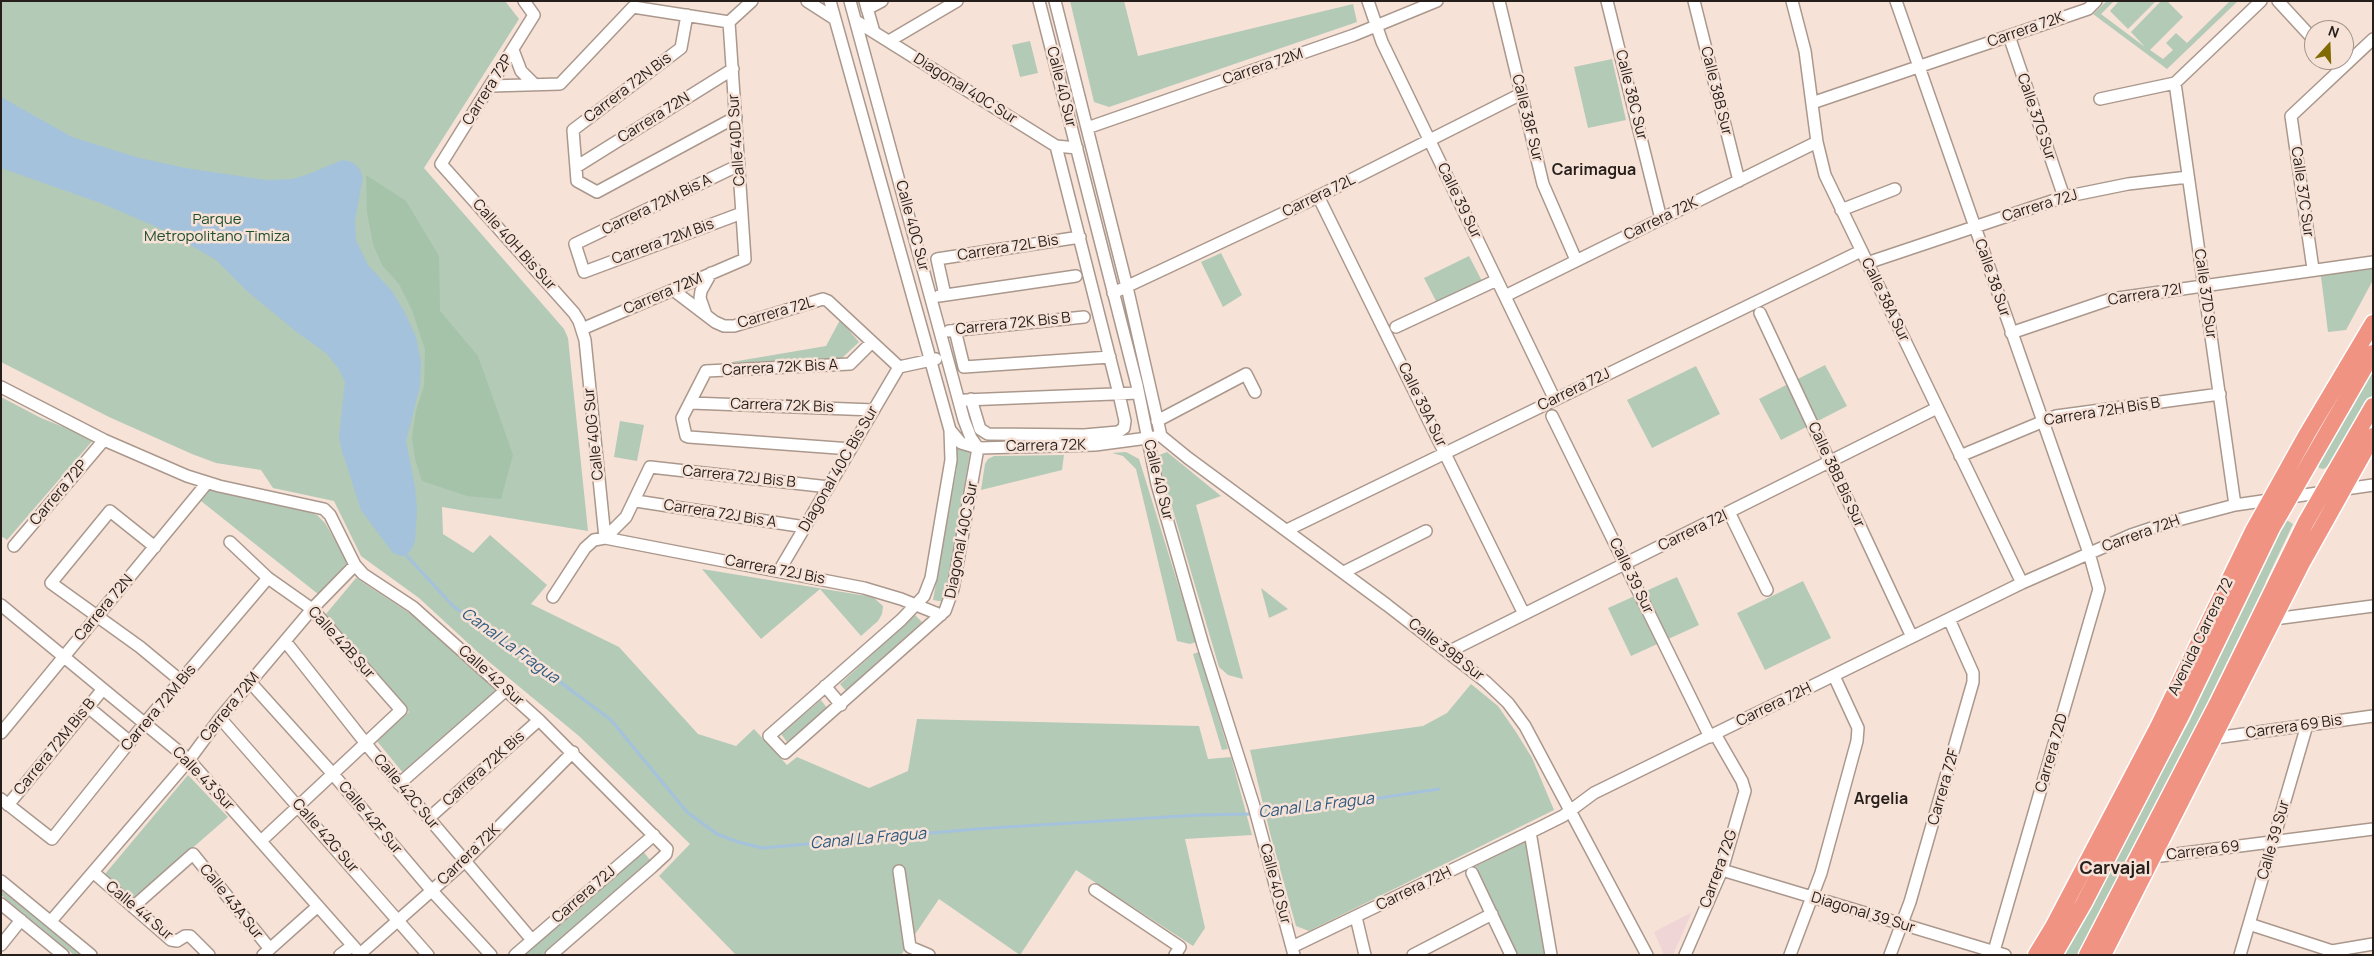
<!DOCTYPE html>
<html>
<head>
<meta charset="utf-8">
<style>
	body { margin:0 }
	#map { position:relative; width:2374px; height:956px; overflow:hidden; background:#f7e2d7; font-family:Manrope,sans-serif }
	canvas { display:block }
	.frame { position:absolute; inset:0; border:2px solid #251e1a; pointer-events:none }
	.north { position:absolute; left:2304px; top:20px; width:50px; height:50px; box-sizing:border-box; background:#f7e2d7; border:1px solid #a3948b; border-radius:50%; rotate:20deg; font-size:14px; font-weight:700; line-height:20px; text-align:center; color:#251e1a }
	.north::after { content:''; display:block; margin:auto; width:18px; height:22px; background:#806a02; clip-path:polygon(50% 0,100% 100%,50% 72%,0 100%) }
</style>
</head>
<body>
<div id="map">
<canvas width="2374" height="956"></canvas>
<div class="frame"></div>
<div class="north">N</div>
</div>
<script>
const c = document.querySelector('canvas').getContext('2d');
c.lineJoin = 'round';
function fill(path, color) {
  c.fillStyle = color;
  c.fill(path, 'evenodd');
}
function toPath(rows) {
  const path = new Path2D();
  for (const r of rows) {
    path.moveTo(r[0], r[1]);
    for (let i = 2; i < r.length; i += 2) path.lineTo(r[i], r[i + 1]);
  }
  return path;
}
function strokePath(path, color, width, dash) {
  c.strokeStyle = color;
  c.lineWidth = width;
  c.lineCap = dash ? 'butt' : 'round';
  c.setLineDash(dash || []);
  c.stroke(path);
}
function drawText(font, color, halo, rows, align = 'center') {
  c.font = font + ' Manrope,sans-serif';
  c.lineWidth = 5;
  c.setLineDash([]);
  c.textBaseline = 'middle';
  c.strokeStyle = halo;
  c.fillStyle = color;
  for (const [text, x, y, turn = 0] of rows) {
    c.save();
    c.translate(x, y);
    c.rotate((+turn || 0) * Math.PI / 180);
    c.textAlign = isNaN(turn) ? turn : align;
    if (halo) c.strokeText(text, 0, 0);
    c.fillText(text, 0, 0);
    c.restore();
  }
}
const medical = toPath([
	[1692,912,1673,955,1664,955,1654,932]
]);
const green = toPath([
	[1,1,505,1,519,19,424,168,564,329,568,338,588,531,442,507,443,534,473,553,490,535,547,585,531,604,619,647,698,734,736,746,754,729,787,765,797,757,869,788,908,771,917,719,1199,726,1208,759,1231,757,1252,835,1185,839,1205,928,1193,946,1076,870,1020,955,939,899,901,955,736,955,659,876,690,844,579,736,482,656,419,598,361,556,334,501,273,488,261,470,216,463,192,454,109,417,1,362],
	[1070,1,1124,1,1138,56,1353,4,1357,22,1109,107,1094,102],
	[2107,1,2114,1,2101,14,2145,47,2131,32,2161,1,2167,1,2183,17,2150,50,2163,59,2173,50,2166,43,2176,33,2187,43,2230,1,2238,1,2167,69,2093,14],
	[2119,1,2156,1,2128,29,2110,11],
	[1030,41,1038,73,1020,77,1012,45],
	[1612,59,1626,120,1588,128,1574,67],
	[1221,253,1242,295,1223,307,1201,262],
	[1469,256,1482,281,1437,303,1424,278],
	[2373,262,2373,280,2346,330,2328,332,2320,269],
	[840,320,859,342,841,359,726,363,826,346],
	[2373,360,2373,394,2331,465,2323,469,2319,468,2317,463],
	[1825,365,1847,406,1781,440,1759,399],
	[1696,366,1720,414,1652,448,1627,400],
	[1,397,41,418,94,439,7,540,3,537,1,538],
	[620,421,644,425,637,461,614,457],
	[957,446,970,452,945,602,933,600,957,467],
	[1126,452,1139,459,1196,642,1190,644,1177,641,1136,469,1123,456,1112,453],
	[1167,452,1221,496,1196,505,1243,679,1228,675,1219,667,1157,456],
	[1064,455,1062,470,981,490,985,464,988,459,994,456],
	[210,490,306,511,317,515,325,523,348,562,318,594,201,501],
	[2285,519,2293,524,2266,581,2264,598,2082,955,2063,955,2130,824,2164,768,2189,722,2240,611],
	[702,569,873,597,883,606,882,614,878,621,861,636,820,589,761,639],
	[1677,577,1699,625,1631,656,1608,608],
	[356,578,417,618,496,690,404,774,376,740,409,712,326,614],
	[1803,581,1831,638,1765,670,1737,613],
	[1261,588,1288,609,1269,618],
	[915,615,922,622,846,691,840,684],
	[1199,652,1228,749,1222,750,1193,654],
	[1471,684,1498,706,1516,732,1532,758,1554,810,1309,931,1296,926,1270,833,1250,750,1423,726,1447,713],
	[821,700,827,708,787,742,781,734],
	[188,775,228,817,134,899,105,874],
	[1528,840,1546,955,1515,955,1474,867],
	[643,851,650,860,542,955,524,955],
	[1,887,84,955,74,955,1,895]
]);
const forest = toPath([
	[366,175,406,201,439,256,440,311,478,356,513,455,501,499,467,496,422,481,415,459,412,438,416,411,424,386,425,349,412,310,399,284,382,265,373,244,367,212]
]);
const water = toPath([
	[1,97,72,137,136,157,185,168,266,180,292,179,306,175,342,160,352,162,359,168,363,177,355,221,356,240,368,265,392,291,404,311,416,337,421,362,420,386,406,441,415,487,417,510,415,541,412,549,406,555,401,556,393,553,361,510,342,451,339,436,345,382,338,368,327,354,298,333,248,292,216,260,166,231,103,204,1,168]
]);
const stream = toPath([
	[406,555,453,606,532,661,611,720,687,812,717,834,738,842,762,848,976,829,1198,815,1253,814],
	[1259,814,1273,814,1439,789]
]);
const minor = toPath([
	[524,1,534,15,441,164,574,313,579,321,585,340,605,538],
	[807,1,835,19],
	[830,1,950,430,951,460,931,578,924,596,901,620,769,736,785,753,945,611,953,589,978,448],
	[850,1,964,420,971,438,978,448],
	[865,1,874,32],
	[1039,1,1137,385,1157,484,1203,645,1254,806,1294,955],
	[1055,1,1127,287,1161,436],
	[1368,1,1382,42,1555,400],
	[1499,1,1543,184,1576,260],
	[1607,1,1661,219],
	[1694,1,1739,181],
	[1792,1,1805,51,1817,142,1825,175,2022,583],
	[1896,1,2089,553,2099,589,1994,951],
	[2278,1,2314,40],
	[867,9,882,1],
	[687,15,681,48,573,130,577,181,597,192,736,117],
	[856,21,1056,146,1077,148],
	[729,22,752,1],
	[2009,36,2064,197],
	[889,41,957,1],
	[513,50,521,71,534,84],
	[2175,83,2235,505],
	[491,86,560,84,633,7,729,22],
	[2100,99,2175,83,2261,1],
	[1812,103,2088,9,2096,1],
	[1087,128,1354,35,1437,1],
	[739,165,575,244,584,272,742,213],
	[576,167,733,69],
	[1318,196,1524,614],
	[1841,210,1895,189],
	[1867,263,2064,197,2128,184,2188,177],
	[2313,269,2291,116,2373,39],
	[673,290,715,322,724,326,734,326,823,299,828,301,899,367],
	[1113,293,1307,202,1521,94],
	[945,295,937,259,1080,237],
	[939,296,1076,276],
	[1505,296,1817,142],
	[1760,313,1912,637],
	[706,315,700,298,701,291,711,273],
	[1396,327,1497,280],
	[582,329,745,259,729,22],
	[955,330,964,367,1110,357],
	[949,331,1084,317],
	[2011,333,2111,299,2373,262],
	[899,367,936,359],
	[1,387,104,440,187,476,219,486,324,509,330,515,355,565,363,574,413,607,539,720,667,849,666,854,652,867,551,955],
	[971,399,980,429,988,434,1084,435,1118,432,1124,428,1125,421,1119,394,1056,146],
	[965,400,1138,393],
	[691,403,874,410],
	[1552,416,1710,737],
	[1157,421,1246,374,1255,392],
	[951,431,961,443,978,448,1095,445,1155,437],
	[1161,436,1188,458,1387,605,1486,682,1508,703,1525,726,1647,955],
	[851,449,689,437,686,436,682,418,706,371,850,364,872,342],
	[1960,456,2056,416,2220,394],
	[636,501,805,527],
	[1729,512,1767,590],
	[1287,530,1861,251],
	[605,538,626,517,650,467,829,487],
	[230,542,268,578,312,609,401,710,261,841],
	[14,546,104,440],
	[155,547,110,511,51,583,140,647,181,681],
	[779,571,899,367],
	[1344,572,1426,531],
	[553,597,585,548,594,540,605,538,864,588,901,599,941,615],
	[1,605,189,760,361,955],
	[2274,619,2373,606],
	[285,641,371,750,532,940],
	[1448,652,1937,408],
	[250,682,332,773,432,891,491,955],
	[825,686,841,705],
	[88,707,130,742],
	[220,718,428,955],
	[1,733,207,483],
	[2215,738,2373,716],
	[399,784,506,690],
	[1,799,52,839,144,724,268,578],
	[8,805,103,689],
	[429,818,539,720],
	[1530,832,1551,955],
	[2153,857,2373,829],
	[1722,870,2005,955],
	[899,871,910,947,929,955],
	[93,872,171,940,177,941,185,936,190,936,209,955],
	[1472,873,1511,955],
	[1,881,91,955],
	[1095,890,1180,947,1175,955],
	[1,904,63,955],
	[133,907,193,854,270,949],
	[1356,917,1365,955],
	[51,921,189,760,220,718,312,609,355,565],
	[2249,924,2332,951,2373,944],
	[1,945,21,920],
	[1292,947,1541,827,1563,816,1594,793,2022,583,2131,535,2167,523,2235,505,2373,485],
	[360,954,464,862,573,752],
	[263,955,318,906],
	[340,955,352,946],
	[515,955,654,835],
	[1413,955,1492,914],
	[1685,955,1722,870,1745,791,1742,781,1715,734],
	[1790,955,1821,873,1857,741,1858,728,1834,676],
	[1890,955,1910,902,1973,682,1973,673,1949,619],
	[2240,955,2307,725]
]);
const highway = toPath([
	[2036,955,2053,927,2158,727,2253,531,2307,434,2373,323],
	[2054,955,2084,903,2183,712,2272,528,2373,353],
	[2087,955,2217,704,2306,522,2373,406],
	[2103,955,2303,561,2373,436]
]);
const streetNames = [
	["Carrera 72K",2026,30,-19],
	["Carrera 72M",1263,67,-19],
	["Calle 40 Sur",1061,87,76],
	["Carrera 72N Bis",628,88,-37],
	["Diagonal 40C Sur",965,89,32],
	["Carrera 72P",488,90,-58],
	["Calle 38B Sur",1716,91,76],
	["Calle 38C Sur",1631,95,76],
	["Calle 37G Sur",2036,117,71],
	["Carrera 72N",654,118,-32],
	["Calle 38F Sur",1527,118,76],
	["Calle 40D Sur",737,140,-94],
	["Calle 37C Sur",2302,192,82],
	["Carrera 72L",1319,196,-26],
	["Calle 39 Sur",1459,201,64],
	["Carrera 72M Bis A",657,205,-26],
	["Carrera 72J",2040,206,-17],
	["Carrera 72K",1661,219,-26],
	["Calle 40C Sur",912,226,75],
	["Carrera 72M Bis",663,242,-20],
	["Calle 40H Bis Sur",514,245,48],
	["Carrera 72L Bis",1008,248,-9],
	["Calle 38 Sur",1992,278,71],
	["Carrera 72M",663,294,-23],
	["Calle 37D Sur",2205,294,82],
	["Carrera 72I",2145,295,-9],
	["Calle 38A Sur",1885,300,64],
	["Carrera 72L",776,313,-16],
	["Carrera 72K Bis B",1013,324,-6],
	["Carrera 72K Bis A",780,368,-3],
	["Carrera 72J",1574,390,-26],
	["Calle 39A Sur",1422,405,64],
	["Carrera 72K Bis",782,406,2],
	["Carrera 72H Bis B",2102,412,-9],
	["Calle 40G Sur",594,434,-96],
	["Carrera 72K",1046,446,-1],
	["Diagonal 40C Bis Sur",839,469,-60],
	["Calle 38B Bis Sur",1836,475,65],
	["Carrera 72J Bis B",739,477,6],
	["Calle 40 Sur",1158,480,76],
	["Carrera 72P",59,493,-50],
	["Carrera 72J Bis A",720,514,9],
	["Carrera 72I",1693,531,-26],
	["Carrera 72H",2141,534,-20],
	["Diagonal 40C Sur",962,540,-79],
	["Carrera 72J Bis",775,570,11],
	["Calle 39 Sur",1631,576,64],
	["Carrera 72N",104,608,-50],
	["Avenida Carrera 72",2201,637,-64],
	["Calle 42B Sur",341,643,48],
	["Calle 39B Sur",1446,650,38],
	["Calle 42 Sur",491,676,42],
	["Carrera 72H",1774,705,-26],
	["Carrera 72M",230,707,-51],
	["Carrera 72M Bis",159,708,-50],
	["Carrera 69 Bis",2294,727,-8],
	["Carrera 72M Bis B",55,747,-51],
	["Carrera 72D",2052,753,-74],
	["Carrera 72K Bis",484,769,-42],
	["Calle 43 Sur",203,779,46],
	["Carrera 72F",1944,787,-74],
	["Calle 42C Sur",406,792,50],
	["Calle 42F Sur",370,818,50],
	["Calle 42G Sur",325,836,49],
	["Calle 39 Sur",2274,840,-74],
	["Carrera 69",2203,851,-7],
	["Carrera 72K",469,855,-44],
	["Carrera 72G",1719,869,-70],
	["Calle 40 Sur",1275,884,75],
	["Carrera 72H",1414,889,-26],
	["Carrera 72J",584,895,-41],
	["Calle 43A Sur",231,902,51],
	["Calle 44 Sur",139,911,40],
	["Diagonal 39 Sur",1863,913,17]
];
const parkNames = [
	["Parque",217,220],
	["Metropolitano Timiza",217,237]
];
const neighbourhoodNames = [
	["Carimagua",1594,171],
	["Argelia",1881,800]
];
const waterNames = [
	["Canal La Fragua",510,646,36],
	["Canal La Fragua",1316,806,-7],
	["Canal La Fragua",868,839,-5]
];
const quarterNames = [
	["Carvajal",2115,869]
];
fill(medical, '#f0d5d7');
fill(green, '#b3cab7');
fill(forest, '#a4c3a9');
fill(water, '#a4c2dc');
strokePath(stream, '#a4c2dc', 3);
strokePath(minor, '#ab988d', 14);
strokePath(highway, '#fff', 19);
strokePath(minor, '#fff', 11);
strokePath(highway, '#f09383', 16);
drawText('15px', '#251e1a', '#f7e2d7', streetNames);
drawText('15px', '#1d4e2b', '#f7e2d7', parkNames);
drawText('bold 16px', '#251e1a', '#f7e2d7', neighbourhoodNames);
drawText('italic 16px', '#2c5a7f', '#f7e2d7', waterNames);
drawText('bold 18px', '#251e1a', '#f7e2d7', quarterNames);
</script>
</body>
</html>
